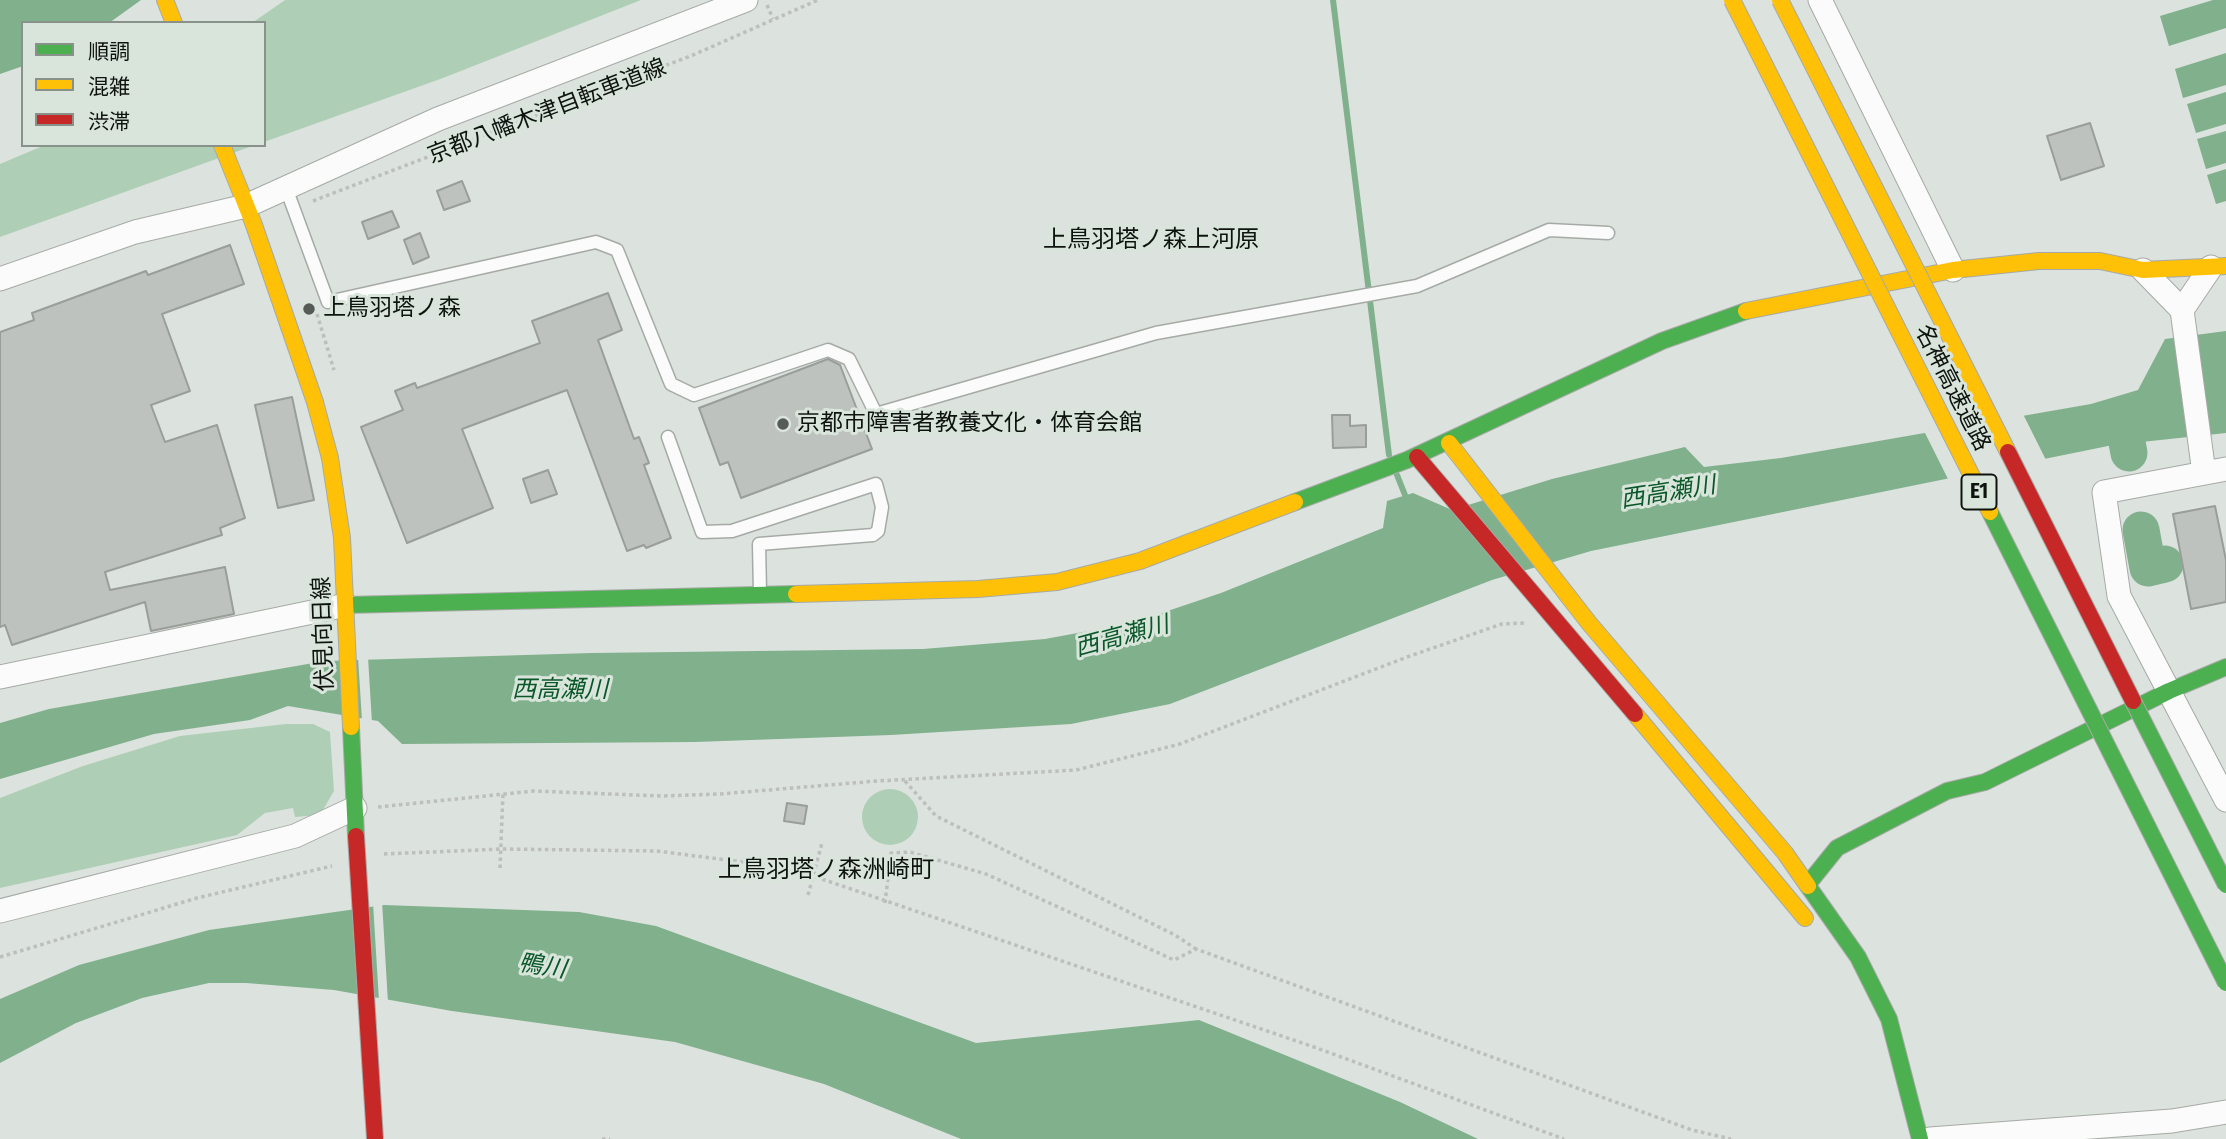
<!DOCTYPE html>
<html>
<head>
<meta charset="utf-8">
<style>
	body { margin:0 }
	#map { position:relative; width:2226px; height:1139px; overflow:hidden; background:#dce2dd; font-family:"Fira Sans Condensed","Noto Sans JP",sans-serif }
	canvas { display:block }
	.legend { position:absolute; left:21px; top:21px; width:245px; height:126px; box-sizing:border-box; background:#d9e5db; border:2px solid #88918a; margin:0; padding:9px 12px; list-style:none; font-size:21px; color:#0f1310 }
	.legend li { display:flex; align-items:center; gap:14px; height:35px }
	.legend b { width:35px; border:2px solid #88918a }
</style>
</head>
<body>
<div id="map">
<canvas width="2226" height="1139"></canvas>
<ul class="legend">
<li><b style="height:9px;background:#4caf50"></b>順調</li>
<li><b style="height:9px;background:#ffc107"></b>混雑</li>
<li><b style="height:9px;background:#c62828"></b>渋滞</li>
</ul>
</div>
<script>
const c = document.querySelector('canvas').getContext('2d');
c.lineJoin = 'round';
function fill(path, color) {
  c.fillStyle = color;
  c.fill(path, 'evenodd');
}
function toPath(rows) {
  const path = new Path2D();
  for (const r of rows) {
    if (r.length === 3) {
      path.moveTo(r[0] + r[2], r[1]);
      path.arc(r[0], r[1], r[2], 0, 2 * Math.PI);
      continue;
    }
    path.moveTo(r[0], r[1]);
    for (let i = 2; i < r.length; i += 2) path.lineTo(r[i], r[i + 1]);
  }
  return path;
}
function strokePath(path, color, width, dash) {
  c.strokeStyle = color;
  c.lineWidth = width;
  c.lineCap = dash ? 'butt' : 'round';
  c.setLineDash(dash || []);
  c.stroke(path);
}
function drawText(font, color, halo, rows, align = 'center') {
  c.font = font + ' "Fira Sans Condensed","Noto Sans JP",sans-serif';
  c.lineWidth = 6;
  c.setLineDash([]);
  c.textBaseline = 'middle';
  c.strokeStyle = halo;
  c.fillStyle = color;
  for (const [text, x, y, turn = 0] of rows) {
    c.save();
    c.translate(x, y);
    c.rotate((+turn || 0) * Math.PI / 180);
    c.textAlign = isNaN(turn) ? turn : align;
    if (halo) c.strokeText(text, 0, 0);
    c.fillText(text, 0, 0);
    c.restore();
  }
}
const green = toPath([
	[285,0,641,0,443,78,264,142,264,23,252,23],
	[45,145,255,145,0,237,0,164],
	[286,724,313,724,330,732,334,791,320,815,295,817,293,808,265,813,237,835,0,888,0,798,83,766,180,736],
	[890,817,28]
]);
const water = toPath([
	[0,0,141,0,109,23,23,23,23,66,0,74],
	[2213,0,2226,0,2226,28,2169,46,2160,16],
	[2226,53,2226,85,2183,98,2175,69],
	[2226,92,2226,124,2196,133,2187,104],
	[2226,131,2226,163,2206,169,2197,139],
	[2226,169,2226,201,2216,204,2207,175],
	[2226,331,2226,433,2113,445,1591,551,1492,580,1170,704,1071,724,891,735,695,742,402,744,378,721,288,706,250,720,154,734,0,779,0,723,49,709,325,661,592,653,923,649,1045,639,1132,623,1221,593,1383,528,1387,501,1413,493,1452,510,1552,479,1685,447,1704,467,1781,458,2091,404,2138,390,2165,339],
	[384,905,579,912,656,926,976,1043,1199,1020,1400,1102,1478,1139,961,1139,824,1084,675,1042,452,1011,334,990,246,983,209,983,142,998,76,1023,0,1063,0,999,79,965,209,930]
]);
const pier = toPath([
	[2022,412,2047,462,1949,481,1923,429],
	[358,657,368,657,372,723,362,721],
	[382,901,388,1003,379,1001,373,903]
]);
const stream = toPath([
	[1333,0,1389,455],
	[1397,475,1407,500]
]);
const river = toPath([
	[2123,421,2129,453],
	[2141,530,2148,568,2165,564]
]);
const building = toPath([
	[2090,123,2104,166,2061,180,2047,136,2090,123],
	[462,181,470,201,444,210,437,191,462,181],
	[392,211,399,227,368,239,362,222,392,211],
	[420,233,429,257,413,264,404,240,420,233],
	[230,245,244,284,162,314,190,391,151,405,165,442,217,425,245,518,220,528,222,535,105,572,110,590,225,567,234,614,151,631,145,602,12,645,5,625,0,627,0,332,34,320,32,313,146,271,148,275,230,245],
	[608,293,622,330,598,340,634,439,639,437,649,463,644,465,671,538,646,548,644,545,627,551,567,390,462,429,493,508,407,543,361,427,403,410,395,391,415,383,417,388,540,343,532,321,608,293],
	[828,359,840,365,872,449,741,498,728,462,720,465,699,408,828,359],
	[292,397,314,500,278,508,255,405,292,397],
	[1332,415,1350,415,1350,426,1366,425,1366,447,1333,448,1332,415],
	[548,470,557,494,531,503,523,479,548,470],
	[2215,506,2226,560,2226,602,2191,609,2173,514,2215,506],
	[787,803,807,806,804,824,784,821,787,803]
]);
const path = toPath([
	[767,5,773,19],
	[313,201,693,55,818,0],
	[317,314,334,370],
	[905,781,936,816,1175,935,1196,949],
	[378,807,534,791,661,796,720,794,877,781,1076,770,1180,744,1407,657,1502,624,1524,623],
	[384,854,502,849,657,851,766,865,813,876,1314,1047,1564,1139],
	[500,868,503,793],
	[808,895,822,843],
	[885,903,891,853,910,852,986,874,1174,960,1196,949,1692,1130,1731,1139],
	[0,957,197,898,332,866],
	[602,1139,610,1139]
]);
const lane = toPath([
	[286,188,328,302,596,242,617,250,671,384,694,395,828,350,849,359,876,414,1156,333,1417,286,1549,230,1608,233],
	[668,437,702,532,732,531,876,484,882,507,878,531,873,535,759,544,760,593]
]);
const street = toPath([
	[1820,0,1953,270],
	[2143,270,2182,310,2211,267],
	[0,279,135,232,246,206,438,119,746,0],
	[2182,310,2204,473],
	[2226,469,2104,492,2119,596,2226,800],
	[0,677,346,605],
	[0,911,295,836,355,808],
	[1930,1139,2172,1121,2226,1112]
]);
const fast = toPath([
	[1295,502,1407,460,1662,341,1746,311],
	[346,605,796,594],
	[351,727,356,836],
	[1808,884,1837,848,1947,791,1985,782,2169,691,2226,667],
	[1808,886,1858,957,1889,1019,1920,1139]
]);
const slow = toPath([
	[165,0,174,23],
	[222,145,254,225,315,402,330,458,342,538,351,727],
	[1746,311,1953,270,2039,261,2100,261,2143,270,2226,266],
	[1449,443,1589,623,1785,853,1808,886],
	[796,594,978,589,1057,582,1140,561,1295,502],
	[1635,714,1805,918]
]);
const jam = toPath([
	[1417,457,1635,714]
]);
const fastBridge = toPath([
	[1990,512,2226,983],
	[2133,701,2226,885]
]);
const slowBridge = toPath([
	[1732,0,1990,512],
	[1780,0,2008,452]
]);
const jamBridge = toPath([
	[2008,452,2133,701],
	[356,836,375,1139]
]);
const markers = [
	[309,309,7,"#575b58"],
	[783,424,7,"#575b58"]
];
const shields = [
	[1979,492,35]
];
const shieldNames = [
	["E1",1979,492]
];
const streetNames = [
	["京都八幡木津自転車道線",547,112,-21],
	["名神高速道路",1952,388,63],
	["伏見向日線",324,634,-92]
];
const poiNames = [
	["上鳥羽塔ノ森",323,309],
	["京都市障害者教養文化・体育会館",797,424]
];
const neighbourhoodNames = [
	["上鳥羽塔ノ森上河原",1151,240],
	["上鳥羽塔ノ森洲崎町",826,870]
];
const waterNames = [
	["西高瀬川",1668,493,-9],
	["西高瀬川",1122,637,-15],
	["西高瀬川",560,690],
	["鴨川",542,967,9]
];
fill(green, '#aecfb6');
fill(water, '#81b08d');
fill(pier, '#dce2dd');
strokePath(stream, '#81b08d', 6);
strokePath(river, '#81b08d', 37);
fill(building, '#bdc2be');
strokePath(building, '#999e9a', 2);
strokePath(lane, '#a6aaa6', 15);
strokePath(street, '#a6aaa6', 25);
strokePath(fast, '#a6aaa6', 18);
strokePath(slow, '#a6aaa6', 18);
strokePath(jam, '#a6aaa6', 18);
strokePath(path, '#bcbfbd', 3.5, [3.5, 3.5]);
strokePath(lane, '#fafbfa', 12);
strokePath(street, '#fafbfa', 23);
strokePath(fast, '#4caf50', 16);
strokePath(slow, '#ffc107', 16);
strokePath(jam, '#c62828', 16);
strokePath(fastBridge, '#a6aaa6', 18, []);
strokePath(slowBridge, '#a6aaa6', 18, []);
strokePath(jamBridge, '#a6aaa6', 18, []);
strokePath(fastBridge, '#4caf50', 16);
strokePath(slowBridge, '#ffc107', 16);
strokePath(jamBridge, '#c62828', 16);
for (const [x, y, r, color] of markers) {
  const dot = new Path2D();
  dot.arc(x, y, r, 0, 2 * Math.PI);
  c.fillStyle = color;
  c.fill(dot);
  strokePath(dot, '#d9e5db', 2.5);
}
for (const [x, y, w] of shields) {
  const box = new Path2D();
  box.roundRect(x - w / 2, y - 17.5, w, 35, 5);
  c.fillStyle = '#d9e5db';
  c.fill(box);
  strokePath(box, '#0f1310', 2);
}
drawText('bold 21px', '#0f1310', null, shieldNames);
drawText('23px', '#0f1310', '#d9e5db', streetNames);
drawText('23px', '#0f1310', '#d9e5db', poiNames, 'left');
drawText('24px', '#0f1310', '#d9e5db', neighbourhoodNames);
drawText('italic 24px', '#0a572a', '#d9e5db', waterNames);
</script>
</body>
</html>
